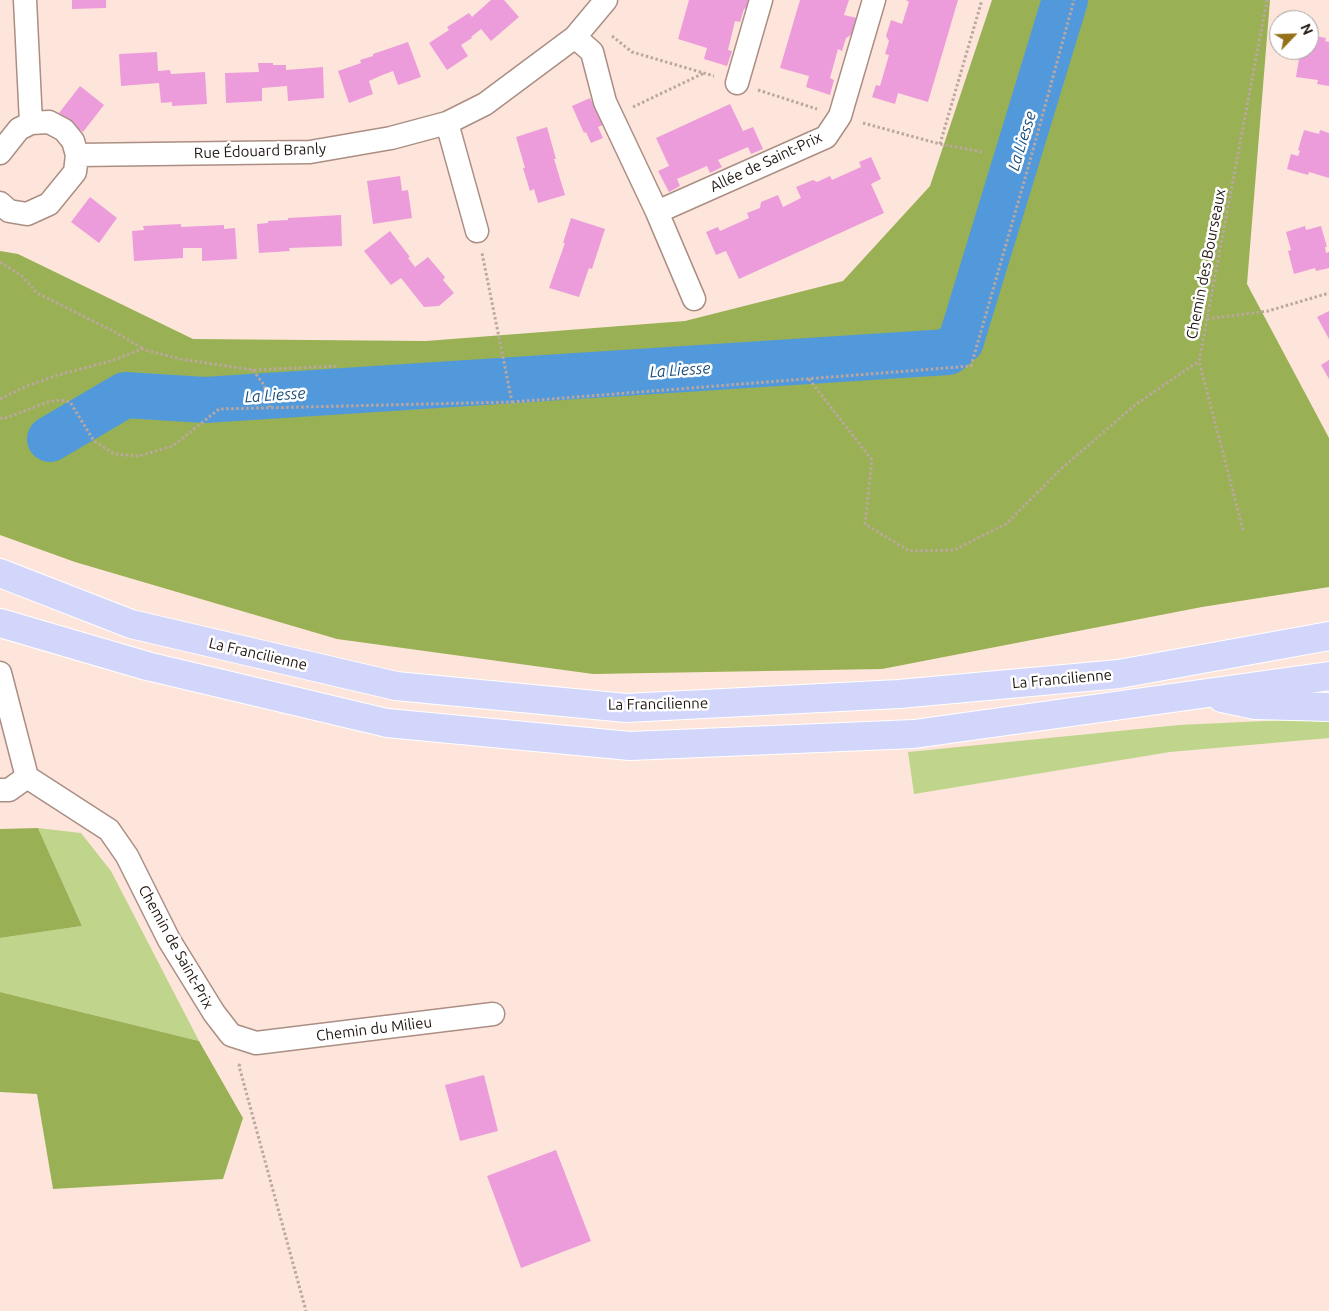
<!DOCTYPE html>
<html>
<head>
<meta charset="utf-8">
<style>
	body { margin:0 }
	#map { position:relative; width:1329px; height:1311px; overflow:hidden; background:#fee5db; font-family:Ubuntu,sans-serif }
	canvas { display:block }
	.north { position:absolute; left:1269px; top:10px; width:50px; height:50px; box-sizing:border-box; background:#fff; border:1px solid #a6a2a0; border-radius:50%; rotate:66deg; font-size:14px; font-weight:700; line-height:20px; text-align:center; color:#201612 }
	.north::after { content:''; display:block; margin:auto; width:18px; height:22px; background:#947119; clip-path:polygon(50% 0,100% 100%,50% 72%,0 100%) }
</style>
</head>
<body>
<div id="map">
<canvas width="1329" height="1311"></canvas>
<div class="north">N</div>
</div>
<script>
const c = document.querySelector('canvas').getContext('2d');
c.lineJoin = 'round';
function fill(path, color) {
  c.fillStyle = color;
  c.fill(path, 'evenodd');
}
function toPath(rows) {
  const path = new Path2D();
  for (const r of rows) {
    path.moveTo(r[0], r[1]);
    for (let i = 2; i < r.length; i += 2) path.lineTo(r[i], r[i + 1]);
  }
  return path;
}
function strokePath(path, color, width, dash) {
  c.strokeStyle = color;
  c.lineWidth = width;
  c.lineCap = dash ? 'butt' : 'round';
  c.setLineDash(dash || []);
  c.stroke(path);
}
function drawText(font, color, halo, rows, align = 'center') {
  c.font = font + ' Ubuntu,sans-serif';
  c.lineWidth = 5;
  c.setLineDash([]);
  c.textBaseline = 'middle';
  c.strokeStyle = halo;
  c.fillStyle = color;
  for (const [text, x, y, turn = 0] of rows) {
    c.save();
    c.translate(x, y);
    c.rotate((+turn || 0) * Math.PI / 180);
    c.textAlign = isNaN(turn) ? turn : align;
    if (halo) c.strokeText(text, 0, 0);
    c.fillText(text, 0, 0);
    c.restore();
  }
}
const green = toPath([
	[1308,719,1329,719,1329,738,1170,752,914,794,908,752,1179,725],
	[38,828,81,833,111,871,199,1041,0,992,0,938,82,926]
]);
const forest = toPath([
	[992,0,1270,0,1247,284,1329,438,1329,587,1202,607,882,669,593,674,337,639,75,562,0,535,0,251,18,254,193,339,426,341,685,321,843,281,930,186],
	[38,828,82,926,0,938,0,829],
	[0,992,199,1041,243,1118,223,1179,53,1189,37,1094,0,1092]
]);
const river = toPath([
	[50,439,125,395,205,400,948,352,961,341,1065,0]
]);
const building = toPath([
	[72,0,106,0,106,8,72,9],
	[491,0,504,0,519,17,491,41,481,29,471,37,472,38,461,45,468,56,447,70,429,43,449,30,447,27,469,13,472,17],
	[689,0,751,0,749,7,744,9,740,22,735,21,728,50,732,51,727,66,704,59,707,48,678,39],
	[800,0,849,0,844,15,857,18,851,35,846,38,842,51,838,49,830,78,834,80,830,95,806,87,809,76,780,68],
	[906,0,958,0,928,102,898,93,895,104,872,97,876,85,880,86,889,55,885,54,889,41,886,36,891,20,902,24,909,2],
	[1309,35,1326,38,1325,41,1329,42,1329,86,1317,84,1318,80,1296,77,1300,53,1303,53,1303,50,1309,50],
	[408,42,421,77,398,85,393,71,380,76,369,81,373,94,349,103,338,71,361,63,360,60,373,56,373,54],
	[157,52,158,71,170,70,171,74,205,72,207,104,172,106,172,102,161,103,159,83,121,86,119,54],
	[258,63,273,63,273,65,286,65,286,70,323,67,324,98,288,101,287,86,262,88,262,101,226,103,225,73,259,72],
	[80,86,104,105,83,132,59,113],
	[590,98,603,125,598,127,603,138,591,143,586,132,584,133,572,106],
	[730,104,743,131,753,127,763,149,751,154,748,147,718,160,722,167,710,173,707,166,677,179,680,186,669,192,658,171,669,166,656,138],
	[547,127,556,159,554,159,565,195,538,203,534,189,530,191,523,168,525,168,516,137],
	[1304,130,1319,134,1320,130,1329,133,1329,178,1309,172,1308,175,1287,169,1291,154,1298,156,1300,151,1298,150],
	[871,157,881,179,871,184,884,213,739,279,726,251,716,255,706,232,718,227,720,231,749,218,747,213,760,208,761,202,778,195,783,207,801,198,796,187,813,180,817,182,830,176,832,180,861,167,859,162],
	[400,176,402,191,408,190,412,218,373,224,367,181],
	[90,197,117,218,99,243,71,222],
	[341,215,342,246,289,248,290,251,259,253,257,224,268,223,268,221,288,220,288,218],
	[571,218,605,229,592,269,589,268,579,297,549,288,565,243,563,243],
	[181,224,181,227,224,225,224,229,235,228,237,259,202,261,202,248,183,248,183,258,134,261,132,231,144,230,143,226],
	[1305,226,1306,230,1321,226,1327,247,1325,247,1326,253,1329,252,1329,268,1316,271,1315,268,1294,274,1288,251,1291,250,1286,232],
	[390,231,410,257,408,258,415,267,428,257,445,277,443,280,454,293,439,306,424,307,401,278,391,285,364,251],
	[1329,311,1329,339,1317,317],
	[1329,360,1329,379,1321,365],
	[484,1075,498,1131,460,1141,445,1085],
	[556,1150,591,1241,521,1268,487,1176]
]);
const path = toPath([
	[612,36,632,52,714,76],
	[758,90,817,109],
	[633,107,704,73],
	[863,123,940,144,982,152],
	[940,144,982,0],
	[0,262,22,276,37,293,111,330,142,348],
	[1207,319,1268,311,1329,293],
	[253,370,264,385,270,407],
	[809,379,872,460,865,524,909,551,954,550,1006,524,1062,468,1135,405,1199,361],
	[0,399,27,386,58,375,111,361,142,349,180,359,253,370,337,366],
	[512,402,971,366,1028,168,1074,0],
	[0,418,3,419,48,402,60,400,70,402,94,441,114,454,139,456,173,446,219,409,512,402,482,253],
	[1243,530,1199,361,1267,0],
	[240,1064,239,1066,306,1311]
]);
const minor = toPath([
	[25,0,31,123],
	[575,37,592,52,605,102,657,212,826,137,840,116,874,0],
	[737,83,761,0],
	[447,123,477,231],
	[0,153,19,129,31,123,49,122,64,130,73,141,77,155,75,172,49,204,27,214,9,211,0,203],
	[77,155,310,152,391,138,447,123,485,104,575,37,606,0],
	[657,212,694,299],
	[0,673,27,777],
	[27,777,109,830,127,856,169,940,214,1013,231,1035,256,1043,493,1014],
	[0,790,9,790,27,777]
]);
const trunk = toPath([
	[0,573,131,624,396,686,626,708,899,694,1119,674,1329,636],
	[0,623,147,666,387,723,630,746,914,734,1329,676],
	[1222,698,1255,705,1329,707]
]);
const streetNames = [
	["Rue Édouard Branly",260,151,-2],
	["Allée de Saint-Prix",766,162,-25],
	["Chemin des Bourseaux",1206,264,-79],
	["La Francilienne",258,654,13],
	["La Francilienne",1062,679,-5],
	["La Francilienne",658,704,-1],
	["Chemin de Saint-Prix",176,947,61],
	["Chemin du Milieu",374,1029,-7]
];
const waterNames = [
	["La Liesse",1022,141,-73],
	["La Liesse",680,370,-4],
	["La Liesse",275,395,-4]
];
fill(green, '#bfd58b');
fill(forest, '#99b154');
strokePath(river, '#5299dc', 46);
fill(building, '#ec9cda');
strokePath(minor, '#aa8e83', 25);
strokePath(trunk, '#fff', 30);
strokePath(path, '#bba79e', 3, [2.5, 2.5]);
strokePath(minor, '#fff', 22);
strokePath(trunk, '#d3d6fb', 28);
drawText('15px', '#201612', '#fff', streetNames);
drawText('italic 16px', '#1d4f7c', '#fff', waterNames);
</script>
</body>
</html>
